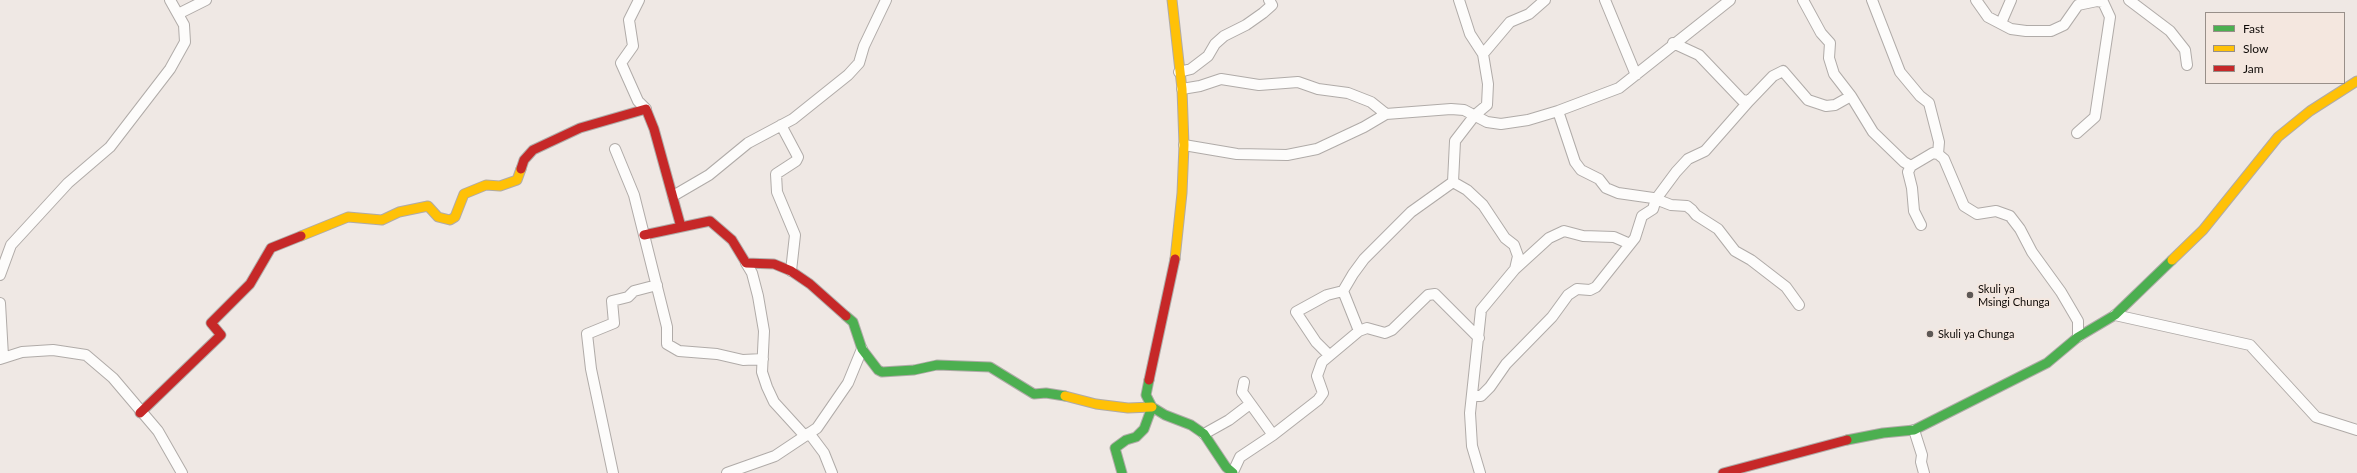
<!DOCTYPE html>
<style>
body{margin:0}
#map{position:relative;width:2357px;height:473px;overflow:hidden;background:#efe8e4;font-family:Lato,sans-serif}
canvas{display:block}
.legend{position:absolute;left:2205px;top:12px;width:140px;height:72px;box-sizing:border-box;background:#f4e7df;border:1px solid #988f89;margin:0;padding:5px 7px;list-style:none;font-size:12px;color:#0f0b08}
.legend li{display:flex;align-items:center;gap:8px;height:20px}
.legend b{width:20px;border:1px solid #988f89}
</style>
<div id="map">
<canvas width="2357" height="473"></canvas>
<ul class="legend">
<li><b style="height:5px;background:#4caf50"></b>Fast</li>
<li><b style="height:5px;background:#ffc107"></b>Slow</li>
<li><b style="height:5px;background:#c62828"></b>Jam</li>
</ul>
</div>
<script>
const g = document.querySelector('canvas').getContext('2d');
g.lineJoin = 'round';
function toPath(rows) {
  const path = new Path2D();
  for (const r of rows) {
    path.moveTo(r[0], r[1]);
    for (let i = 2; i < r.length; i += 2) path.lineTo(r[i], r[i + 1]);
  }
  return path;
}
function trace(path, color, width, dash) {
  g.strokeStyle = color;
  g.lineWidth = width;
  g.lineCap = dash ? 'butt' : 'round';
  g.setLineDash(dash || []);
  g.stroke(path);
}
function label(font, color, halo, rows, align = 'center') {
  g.font = font + ' Lato,sans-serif';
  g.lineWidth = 3.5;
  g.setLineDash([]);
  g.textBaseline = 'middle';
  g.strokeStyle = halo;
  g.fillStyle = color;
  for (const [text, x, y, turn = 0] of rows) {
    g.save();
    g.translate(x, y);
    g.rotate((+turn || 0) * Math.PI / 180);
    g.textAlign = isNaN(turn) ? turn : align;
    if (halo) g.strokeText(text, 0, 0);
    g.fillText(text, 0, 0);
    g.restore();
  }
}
const street = toPath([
 [639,0,629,20,633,46,621,63,638,101,646,109],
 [1459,0,1470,34,1483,54,1488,84,1487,105,1475,115,1455,141,1453,182,1467,190,1483,205,1505,238,1514,245,1518,256,1515,269],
 [1605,0,1636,75],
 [1803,0,1821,33,1830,43,1829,58,1834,74,1851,96],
 [1872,0,1900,72,1920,96,1929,103,1939,142,1938,154],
 [1976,0,1988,17,2011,29,2026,31,2051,31,2064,25,2078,5,2097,1,2103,2,2110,17,2095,117,2077,133],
 [2129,0,2170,31,2185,50,2187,65],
 [178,14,206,0],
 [2001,23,2011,0],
 [1673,43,1699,55,1742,100,1749,101,1773,76,1783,71,1808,100,1826,106,1835,105,1851,96,1873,132,1904,162,1911,166,1933,153,1938,154,1944,159,1964,206,1977,214,1996,211,2010,216,2020,229,2032,252,2061,292,2078,321,2078,337],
 [1483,54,1510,22,1529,14,1545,0],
 [1179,72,1191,69,1208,56,1215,44,1224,36,1246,25,1263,13,1272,5,1269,0],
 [1182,89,1200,86,1221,79,1259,85,1298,82,1318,89,1348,93,1371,102,1386,114,1451,109,1464,110,1487,122,1501,124,1528,120,1558,111,1619,88,1730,0],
 [1558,111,1575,162,1581,170,1599,179,1606,188,1618,193,1653,198,1671,205,1687,206,1692,210,1696,215,1718,229,1735,251,1751,260,1786,287,1799,305],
 [781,125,798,157,796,161,776,174,777,192,795,235,791,271],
 [1184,145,1237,154,1287,155,1317,149,1364,127,1386,114],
 [615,149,634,195,667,327,667,344,679,351,717,354,743,360,763,359],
 [1911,166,1908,172,1912,188,1914,211,1921,225],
 [673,196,709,175,748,143,793,119,848,75,859,63,864,46,886,0],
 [746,263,752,273,758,296,764,331,762,372,767,387,774,402,805,436],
 [0,275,11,245,68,183,110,147,170,69,185,42,184,25,170,0],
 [0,303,3,356],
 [2115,315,2250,345,2316,417,2357,430],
 [1359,331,1367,328,1385,333,1392,330,1428,295,1435,294,1479,338],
 [1329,355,1316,342,1296,312,1327,295,1343,291],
 [0,359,22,352,53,350,86,355,113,378,158,431,182,473],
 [1244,382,1242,392,1273,435],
 [1472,396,1481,396,1490,387,1506,364,1552,317,1568,295,1577,289,1590,290,1596,287,1635,238,1642,216,1653,209,1656,199,1676,172,1688,159,1705,151,1749,101],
 [1914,430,1922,455,1921,462,1924,473],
 [809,433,824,453,832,473],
 [1204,434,1229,420,1250,404],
 [1233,472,1240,457,1273,435,1318,400,1323,393,1317,376,1322,362,1359,331,1343,291,1353,274,1364,259,1411,212,1453,182],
 [613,473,591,369,587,334,614,323,612,301,628,297,634,291,657,285],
 [727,473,775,456,817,428,848,383,862,349],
 [1480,473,1472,446,1470,413,1481,310,1515,269,1549,238,1564,231,1583,236,1614,237,1630,244]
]);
const fast = toPath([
 [846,316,853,322,862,349,878,370,882,372,914,370,937,365,990,367,1034,394,1046,393,1065,396],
 [1149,380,1146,395,1152,407,1165,415,1191,425,1204,434,1226,467,1233,473],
 [1847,440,1883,433,1914,430,2047,363,2078,337,2115,315,2172,260],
 [1122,473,1115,448,1126,440,1136,437,1144,429,1152,407]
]);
const slow = toPath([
 [1172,0,1182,89,1184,145,1182,193,1175,259],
 [301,236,348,217,382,220,399,212,428,206,438,217,450,220,455,217,464,194,486,185,500,186,517,180,521,169],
 [2172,260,2203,230,2278,137,2310,111,2357,81],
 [1065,396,1096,404,1128,408,1152,407]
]);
const jam = toPath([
 [521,169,524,160,533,150,580,128,646,109,654,129,681,227],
 [644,235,710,221,732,240,746,263,774,264,791,271,810,284,846,316],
 [1149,380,1175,259],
 [140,413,221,335,211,323,250,284,271,248,301,236],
 [1723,473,1847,440]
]);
trace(street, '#b0aba8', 12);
trace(fast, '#b0aba8', 11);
trace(slow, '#b0aba8', 11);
trace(jam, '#b0aba8', 11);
trace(street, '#fdfcfb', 10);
trace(fast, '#4caf50', 9);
trace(slow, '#ffc107', 9);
trace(jam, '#c62828', 9);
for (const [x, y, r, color] of [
 [1970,295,4,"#5d5855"],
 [1930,334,4,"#5d5855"]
]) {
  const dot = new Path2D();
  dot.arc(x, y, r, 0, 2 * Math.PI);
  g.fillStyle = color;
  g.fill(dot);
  trace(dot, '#f4e7df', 1.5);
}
label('11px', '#0f0b08', '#f4e7df', [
 ["Skuli ya",1978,289],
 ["Msingi Chunga",1978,302],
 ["Skuli ya Chunga",1938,334]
], 'left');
</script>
